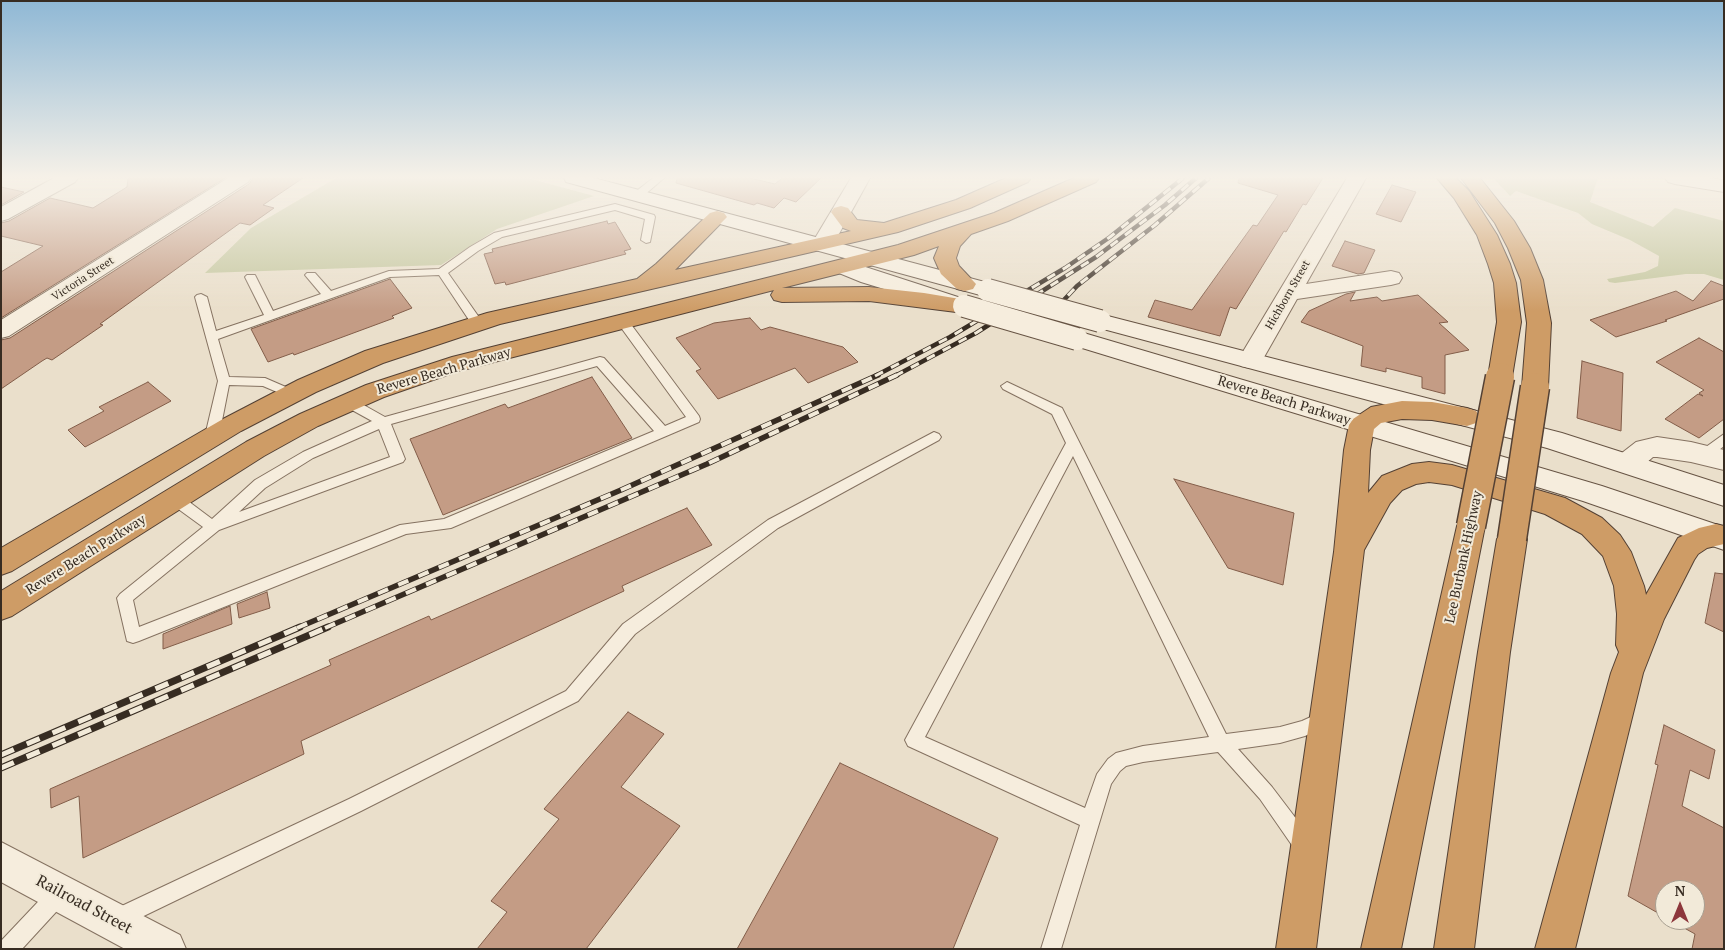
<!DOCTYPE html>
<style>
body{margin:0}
#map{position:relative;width:1725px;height:950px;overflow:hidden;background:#eadfcb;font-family:"PT Serif",serif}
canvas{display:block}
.frame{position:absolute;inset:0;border:2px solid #372c22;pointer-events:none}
.north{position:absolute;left:1655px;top:880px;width:50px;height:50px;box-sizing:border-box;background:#f2ead9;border:1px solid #a79e90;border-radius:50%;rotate:0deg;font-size:14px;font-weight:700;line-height:20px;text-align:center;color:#372c22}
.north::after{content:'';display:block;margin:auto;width:18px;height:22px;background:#8d373c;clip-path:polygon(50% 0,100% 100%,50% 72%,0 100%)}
</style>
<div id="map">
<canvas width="1725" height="950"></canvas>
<div class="frame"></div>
<div class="north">N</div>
</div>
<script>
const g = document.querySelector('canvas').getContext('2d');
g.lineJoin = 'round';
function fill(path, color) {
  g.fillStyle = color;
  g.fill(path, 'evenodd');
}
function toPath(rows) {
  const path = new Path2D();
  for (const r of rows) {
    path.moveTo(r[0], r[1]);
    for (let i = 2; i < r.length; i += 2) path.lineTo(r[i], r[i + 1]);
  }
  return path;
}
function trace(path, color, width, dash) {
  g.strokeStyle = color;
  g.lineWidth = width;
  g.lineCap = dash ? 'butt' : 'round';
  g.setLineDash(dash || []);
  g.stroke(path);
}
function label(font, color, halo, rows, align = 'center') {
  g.font = font + ' "PT Serif",serif';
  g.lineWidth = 4;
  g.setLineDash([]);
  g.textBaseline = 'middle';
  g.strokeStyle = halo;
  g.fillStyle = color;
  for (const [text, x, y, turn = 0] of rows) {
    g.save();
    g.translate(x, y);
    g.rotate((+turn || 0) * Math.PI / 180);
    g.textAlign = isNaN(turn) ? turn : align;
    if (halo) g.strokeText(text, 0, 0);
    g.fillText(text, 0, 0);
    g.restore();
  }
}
fill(toPath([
 [336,178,528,178,594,196,497,229,441,265,205,273,251,228],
 [1493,178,1598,178,1590,202,1653,227,1675,208,1724,221,1724,280,1704,274,1686,274,1615,283,1609,282,1607,279,1645,272,1658,266,1659,256,1630,240,1592,224,1578,213,1516,191,1510,196]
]), '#c5c79f');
const building = toPath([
 [128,178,225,178,1,318,1,272,43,246,1,236,1,223,9,221,50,198,93,208,127,187,128,178],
 [253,178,303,178,263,205,274,208,250,225,240,223,100,324,103,325,52,360,47,358,42,361,1,389,1,340,10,338,249,184,253,178],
 [677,178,750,178,775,184,782,178,821,178,796,202,784,198,774,208,757,203,754,205,676,183,677,178],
 [1239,178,1323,178,1306,205,1303,204,1286,232,1284,231,1236,309,1230,307,1220,336,1148,317,1155,300,1192,310,1253,225,1257,226,1278,195,1238,183,1239,178],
 [1392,185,1416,192,1401,222,1376,214,1392,185],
 [1,187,24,192,1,205,1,187],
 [607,221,608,224,615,222,631,249,624,251,626,254,506,285,505,282,495,284,484,254,493,252,492,249,607,221],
 [1345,241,1375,250,1364,273,1358,274,1332,266,1345,241],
 [390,279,412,308,392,316,394,318,294,355,293,353,268,362,251,329,390,279],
 [1711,281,1724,286,1724,299,1665,320,1667,321,1616,337,1590,320,1676,291,1693,301,1711,281],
 [1355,292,1350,301,1377,297,1382,301,1418,295,1448,322,1439,323,1469,350,1445,355,1445,394,1422,388,1422,377,1386,368,1386,372,1361,366,1363,346,1301,322,1309,311,1346,294,1355,292],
 [750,318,761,330,770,327,843,347,858,362,808,383,795,368,718,399,696,371,701,369,676,338,714,323,750,318],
 [1699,338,1724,352,1724,419,1699,438,1665,419,1698,394,1703,396,1699,393,1704,390,1656,362,1699,338],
 [1582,361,1623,373,1621,431,1577,418,1582,361],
 [592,377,632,438,443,515,410,439,505,404,508,408,592,377],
 [148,382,171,401,85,447,68,430,104,411,99,407,148,382],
 [1174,479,1294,513,1283,585,1228,568,1174,479],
 [687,508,712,545,622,586,624,591,301,741,304,754,83,858,79,796,51,808,50,789,331,665,329,660,429,616,431,620,687,508],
 [1715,573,1724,574,1724,632,1705,623,1715,573],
 [267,592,270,608,239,618,237,604,267,592],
 [230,606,232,624,163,649,163,634,230,606],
 [628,712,664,734,621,787,680,826,586,949,477,949,507,912,491,901,559,819,544,809,628,712],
 [1664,725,1715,750,1709,779,1690,770,1682,806,1724,828,1724,949,1692,949,1695,934,1670,920,1695,920,1695,890,1665,890,1665,917,1628,896,1658,765,1655,764,1664,725],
 [840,763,998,838,953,949,737,949,840,763]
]);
fill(building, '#c49c85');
trace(building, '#825d49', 1);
const lane = toPath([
 [653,178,664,178,642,197,634,197,634,193,653,178],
 [615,204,654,215,655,217,650,242,646,243,641,240,645,219,615,210,502,237,478,251,448,273,483,323,481,326,473,326,439,275,390,277,218,339,229,377,265,378,295,391,297,394,291,398,263,386,229,385,219,436,217,439,212,441,207,439,205,436,218,381,195,297,197,295,201,294,207,297,216,331,264,315,245,277,247,275,255,275,273,311,321,294,305,275,307,273,315,273,331,291,389,271,439,269,470,247,494,233,615,204],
 [623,318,627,319,699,416,700,419,699,422,451,528,406,534,139,641,133,643,127,641,117,598,120,594,203,527,170,503,168,499,170,495,175,494,180,495,212,519,255,480,303,452,372,421,343,405,342,402,343,399,353,399,385,417,600,357,604,358,665,426,686,417,617,322,623,318],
 [597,366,654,431,444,519,400,525,139,627,133,600,219,530,403,462,405,459,391,424,597,366],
 [379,429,390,457,239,512,265,488,313,458,379,429],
 [1007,382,1062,408,1226,734,1280,727,1302,721,1324,711,1330,714,1333,719,1330,724,1305,736,1280,743,1238,749,1272,787,1310,837,1312,844,1310,851,1303,853,1296,851,1260,799,1218,752,1143,762,1126,766,1120,771,1111,784,1061,949,1041,949,1080,825,908,746,905,740,1066,443,1052,414,1003,389,1001,386,1007,382],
 [1073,456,1209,737,1143,746,1116,753,1108,759,1097,774,1085,808,925,737,1073,456],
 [934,432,939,434,941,437,939,440,778,528,635,634,578,701,361,811,123,926,116,929,109,926,106,919,109,912,349,799,566,691,623,624,768,520,934,432],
 [1724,434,1724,446,1709,458,1699,458,1697,455,1699,452,1724,434],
 [60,883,67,886,70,893,67,900,22,949,1,949,1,941,53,886,60,883]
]);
const street = toPath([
 [54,178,78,178,75,182,8,219,1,221,1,207,54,178],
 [228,178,251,178,248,182,9,336,1,338,1,320,228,178],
 [851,178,870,178,830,250,822,251,814,250,811,245,851,178],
 [1347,178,1366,178,1306,284,1391,271,1399,273,1402,278,1399,283,1391,285,1297,299,1259,366,1250,368,1241,366,1238,360,1347,178],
 [1665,178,1709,178,1724,180,1724,192,1675,184,1668,182,1665,178],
 [1657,437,1691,442,1724,450,1724,470,1691,462,1657,457,1653,457,1638,470,1628,473,1618,470,1614,463,1618,456,1636,442,1657,437],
 [1,842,180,935,186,949,125,949,1,882,1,842]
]);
const secondary = toPath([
 [564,178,594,178,996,285,999,290,996,295,988,297,980,295,566,182,564,178],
 [847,261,961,298,964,303,961,308,953,310,861,282,839,273,836,268,839,263,847,261],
 [1100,314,1562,433,1724,485,1724,506,1547,448,1092,326,1088,321,1092,316,1100,314],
 [1077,331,1602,486,1724,527,1724,550,1583,501,1069,344,1065,339,1069,334,1077,331]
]);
const highway = toPath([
 [1006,178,1031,178,1028,182,970,208,898,232,500,324,383,363,316,392,241,431,12,571,1,575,1,548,223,419,298,380,365,351,487,313,637,279,656,264,710,213,717,211,724,213,727,217,675,270,851,231,843,228,831,212,834,208,841,206,848,208,857,220,884,223,956,200,1006,178],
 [1074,178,1099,178,1096,182,1008,221,971,234,960,246,956,258,959,266,976,284,973,289,965,291,957,289,941,274,934,258,939,246,914,255,782,288,869,287,924,293,972,301,975,306,972,311,964,313,869,301,782,302,774,300,771,295,774,290,459,371,384,397,318,426,264,456,12,616,1,620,1,591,246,442,300,414,366,385,452,357,898,245,994,213,1074,178],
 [1437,178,1456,178,1469,191,1497,235,1510,264,1516,283,1521,322,1512,377,1509,383,1500,385,1491,383,1488,377,1497,322,1494,283,1488,264,1477,235,1454,198,1437,178],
 [1461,178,1480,178,1514,221,1530,248,1543,280,1551,323,1548,387,1544,393,1535,395,1526,393,1522,387,1527,323,1521,280,1508,248,1495,223,1461,178],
 [1402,401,1432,402,1467,408,1476,411,1480,417,1476,423,1467,426,1432,420,1402,419,1381,423,1374,429,1370,450,1368,493,1382,476,1412,464,1429,462,1452,465,1565,498,1602,518,1620,535,1631,552,1644,586,1646,595,1678,538,1699,528,1716,524,1724,526,1724,544,1707,548,1698,554,1694,560,1664,619,1643,673,1575,949,1535,949,1611,673,1619,652,1616,645,1617,614,1614,586,1603,556,1582,534,1545,514,1452,485,1429,482,1416,484,1402,490,1390,503,1364,550,1316,949,1276,949,1334,552,1344,450,1349,425,1353,419,1371,407,1402,401],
 [1471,515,1481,518,1485,526,1401,949,1361,949,1457,526,1461,518,1471,515],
 [1512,528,1522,531,1527,539,1510,652,1474,949,1434,949,1478,652,1497,539,1502,531,1512,528]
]);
trace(lane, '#857261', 2);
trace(street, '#857261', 2);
trace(secondary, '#675444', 2);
trace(highway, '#544134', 2);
fill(lane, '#f6eddd');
fill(street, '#f6eddd');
fill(secondary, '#f6eddd');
fill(highway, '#ce9c66');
const railFar2 = toPath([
 [1031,335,1077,286,1155,225,1209,178],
 [875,376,950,337,1065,268,1110,237,1183,178],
 [895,376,976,333,1096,257,1165,205,1196,178]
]);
const railFar1 = toPath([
 [297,628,621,490,878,375],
 [325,628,707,464,897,375]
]);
const rail = toPath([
 [1,755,300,627],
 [1,768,328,627]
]);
trace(railFar2, '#372c22', 4.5);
trace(railFar1, '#372c22', 5.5);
trace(rail, '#372c22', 7);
trace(railFar2, '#f2ead9', 3, [9]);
trace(railFar1, '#f2ead9', 4, [11]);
trace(rail, '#f2ead9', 5, [14]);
const secondaryBridge = toPath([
 [988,290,1100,321],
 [964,306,1077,339]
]);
const highwayBridge = toPath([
 [1471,526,1500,377],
 [1512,539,1535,387]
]);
trace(secondaryBridge, '#675444', 24, []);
trace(highwayBridge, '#544134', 31, []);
trace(secondaryBridge, '#f6eddd', 22);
trace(highwayBridge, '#ce9c66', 28);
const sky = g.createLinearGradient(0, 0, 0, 311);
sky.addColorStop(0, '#8fb8d5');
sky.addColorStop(0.57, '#f6f1e8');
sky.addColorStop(1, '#f6f1e800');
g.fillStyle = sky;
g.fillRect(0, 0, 1725, 311);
label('11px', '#372c22', '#f2ead9', [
 ["Victoria Street",83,279,-33],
 ["Hichborn Street",1288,295,-60]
]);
label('14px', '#372c22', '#f2ead9', [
 ["Revere Beach Parkway",444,371,-16],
 ["Revere Beach Parkway",1284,401,17],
 ["Revere Beach Parkway",86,555,-32],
 ["Lee Burbank Highway",1464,557,-78]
]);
label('16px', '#372c22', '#f2ead9', [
 ["Railroad Street",84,905,28]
]);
</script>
